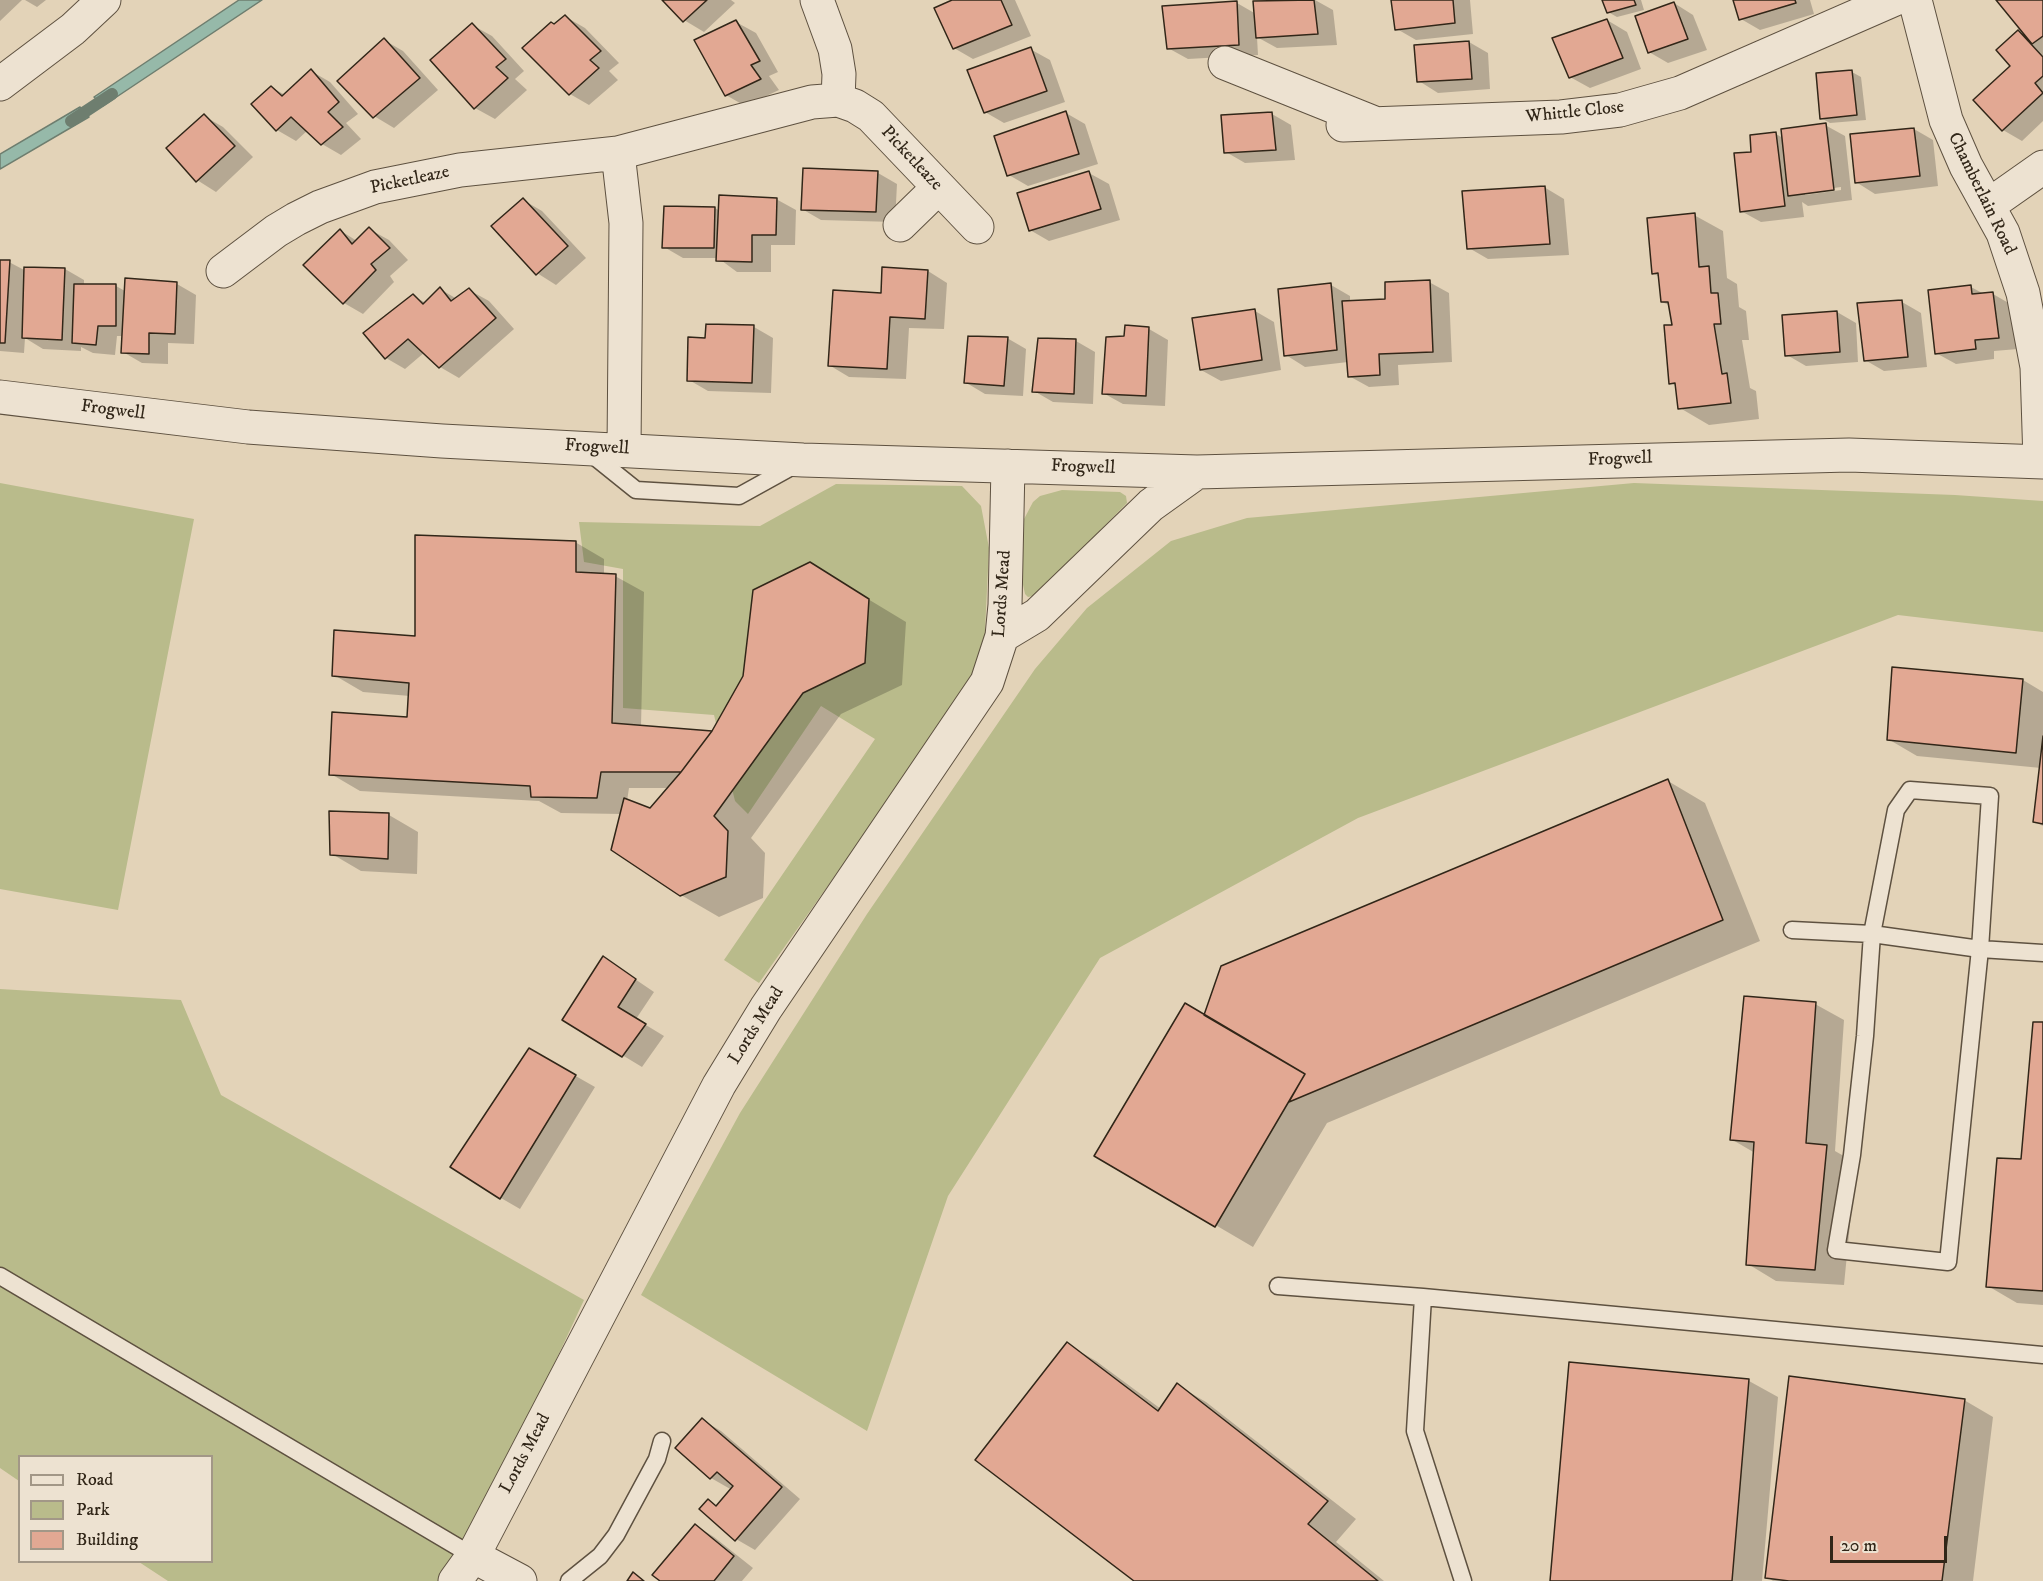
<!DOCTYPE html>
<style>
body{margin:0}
#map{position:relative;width:2043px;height:1581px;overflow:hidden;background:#e3d3b8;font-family:"IM FELL DW Pica",serif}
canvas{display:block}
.legend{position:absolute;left:18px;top:1455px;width:195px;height:108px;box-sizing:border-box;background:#ede2d1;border:2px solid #a29787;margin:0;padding:8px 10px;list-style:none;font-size:18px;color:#312618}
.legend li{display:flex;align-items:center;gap:12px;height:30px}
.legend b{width:30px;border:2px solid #a29787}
.scale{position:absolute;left:1830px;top:1536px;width:117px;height:27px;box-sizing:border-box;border:3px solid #312618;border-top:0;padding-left:8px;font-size:18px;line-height:21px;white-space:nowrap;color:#312618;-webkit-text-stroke:4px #ede2d1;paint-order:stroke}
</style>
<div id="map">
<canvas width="2043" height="1581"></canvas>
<ul class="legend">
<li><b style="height:8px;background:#ede2d1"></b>Road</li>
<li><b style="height:16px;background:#b9bb8b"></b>Park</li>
<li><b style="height:16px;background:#e2a893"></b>Building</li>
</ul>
<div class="scale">20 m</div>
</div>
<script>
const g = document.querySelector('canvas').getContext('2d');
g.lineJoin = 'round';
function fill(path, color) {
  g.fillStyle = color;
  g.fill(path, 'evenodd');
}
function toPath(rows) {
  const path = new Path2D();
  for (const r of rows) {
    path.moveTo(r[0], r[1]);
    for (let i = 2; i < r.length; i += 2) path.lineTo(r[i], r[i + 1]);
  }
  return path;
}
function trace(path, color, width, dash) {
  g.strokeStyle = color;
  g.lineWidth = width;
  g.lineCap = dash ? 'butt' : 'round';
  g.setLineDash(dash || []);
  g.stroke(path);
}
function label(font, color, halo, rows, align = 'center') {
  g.font = font + ' "IM FELL DW Pica",serif';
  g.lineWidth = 4.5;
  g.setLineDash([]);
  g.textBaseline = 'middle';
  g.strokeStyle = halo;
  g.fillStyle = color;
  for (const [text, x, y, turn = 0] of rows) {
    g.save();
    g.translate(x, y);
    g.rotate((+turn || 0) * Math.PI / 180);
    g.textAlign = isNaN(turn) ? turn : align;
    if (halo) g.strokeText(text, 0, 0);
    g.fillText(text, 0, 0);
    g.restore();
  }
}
fill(toPath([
 [0,483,194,519,118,910,0,889],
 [1634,483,1955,495,2043,501,2043,632,1898,615,1358,818,1100,958,948,1196,867,1431,641,1295,740,1113,867,914,1035,669,1087,608,1171,541,1247,518],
 [836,484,962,486,981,506,989,548,984,651,968,688,759,983,724,960,875,739,821,706,748,814,735,801,714,715,623,708,623,569,584,562,579,522,760,526],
 [1062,490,1120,492,1126,496,1127,503,1037,595,1028,597,1025,594,1022,580,1023,521,1033,502,1040,496],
 [0,989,181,1000,221,1095,584,1300,464,1557,440,1581,168,1581,139,1562,212,1562,212,1456,20,1456,19,1481,0,1468]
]), '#b9bb8b');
const water = toPath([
 [239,0,262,0,103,106,94,97,239,0],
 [80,107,89,117,0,169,0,154,80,107]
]);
fill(water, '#96b9a9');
trace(water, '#6e7e6f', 1.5);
fill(toPath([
 [0,0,22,0,0,21],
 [25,0,46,0,37,7],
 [664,0,731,0,735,3,704,32,684,20],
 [956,0,1015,0,1031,36,973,59,954,48],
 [1294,0,1315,0,1333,10,1337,45,1277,48,1257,37,1258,55,1188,59,1168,48,1237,3,1256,14,1255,2],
 [1393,0,1470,0,1473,34,1416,40,1397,29],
 [1604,0,1641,0,1644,10,1617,17,1608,12],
 [1735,0,1810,0,1814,14,1760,30,1741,19],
 [1998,0,2043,0,2043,121,2022,141,2003,130,2018,31,2028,37],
 [1674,3,1693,15,1707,50,1668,63,1649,52],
 [566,17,585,28,619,63,609,71,618,80,589,105,570,94,555,26],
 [1607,20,1627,32,1641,69,1590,88,1570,77],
 [736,22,756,33,778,72,769,76,779,90,745,106,726,95],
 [472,25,492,36,524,71,515,79,527,90,495,119,475,108,432,60],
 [384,40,403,51,438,90,394,128,374,116],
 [1469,42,1488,53,1490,89,1438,93,1419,81],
 [1030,49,1050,60,1065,102,1004,123,985,112],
 [311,71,330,82,358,114,346,123,361,139,341,155,322,144,308,130,296,141,277,130,271,87,285,95],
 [1852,72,1861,77,1866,120,1830,123,1821,118],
 [1066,113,1085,124,1098,164,1028,186,1009,175],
 [1272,114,1291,125,1295,160,1245,163,1226,152],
 [204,116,223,127,253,157,216,192,197,180],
 [1825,125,1845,136,1852,200,1808,206,1802,202,1804,217,1761,222,1741,211,1753,153,1776,134,1783,138],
 [1841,187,1841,190,1805,195,1805,192],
 [1914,129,1933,140,1938,186,1875,194,1856,182],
 [878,173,897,184,895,222,821,220,802,209],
 [1089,173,1109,184,1120,220,1049,241,1030,230],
 [1544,187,1564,199,1569,255,1488,259,1469,248],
 [776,199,796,210,795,245,771,245,771,272,737,272,718,258,683,258,664,247,715,208,720,211],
 [523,200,542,211,586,258,556,285,537,273],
 [1694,215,1723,231,1727,278,1737,284,1739,307,1746,311,1749,340,1742,340,1750,388,1756,391,1759,419,1709,425,1680,408,1677,387,1671,383,1673,326,1671,306,1662,302,1660,277,1654,274],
 [369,229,389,240,408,260,390,276,394,282,363,314,344,303,341,231,357,241],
 [0,262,9,262,26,271,65,269,84,280,84,285,116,286,125,291,177,284,196,295,194,344,168,343,168,364,142,363,123,352,123,336,117,336,115,355,93,353,81,347,81,351,43,349,25,338,24,353,0,351],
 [883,269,928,271,947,283,944,329,909,328,906,379,849,377,829,365,882,294],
 [1429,282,1449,293,1452,362,1398,365,1399,385,1369,387,1349,376,1348,362,1305,367,1286,355,1331,285,1350,296,1350,302,1387,301],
 [1971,287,1984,294,1993,294,2012,305,2018,349,1994,351,1994,359,1956,364,1936,353],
 [440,289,457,299,469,290,489,301,514,329,459,378,440,367,425,352,405,369,386,358,413,296,426,303],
 [1902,302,1921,313,1927,367,1884,371,1865,360],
 [1255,311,1274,322,1281,370,1221,381,1201,370],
 [1837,312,1856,323,1858,362,1806,366,1787,355],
 [707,325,754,327,773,338,771,393,708,391,689,380,707,339],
 [1149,329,1168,340,1165,406,1123,404,1103,393,1125,338],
 [1007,338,1026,349,1023,396,985,394,965,382],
 [1076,341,1095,352,1093,404,1053,402,1034,391],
 [575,542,604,559,604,575,615,576,644,592,641,727,712,733,810,564,906,622,902,685,841,714,751,838,765,853,763,898,719,917,681,895,621,814,561,813,539,801,360,791,331,774,408,719,410,696,363,692,334,675,416,637],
 [629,788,668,788,650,810,627,801],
 [2023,680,2043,692,2043,826,2035,822,2041,768,1917,756,1888,739],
 [1668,781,1705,803,1760,941,1327,1123,1253,1247,1096,1155,1205,1016],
 [389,815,418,832,417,874,361,871,332,854],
 [604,958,654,992,636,1019,664,1036,642,1067,564,1020],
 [1815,1004,1844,1020,1835,1151,1856,1163,1844,1285,1776,1281,1748,1264,1755,1153,1731,1139],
 [2043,1024,2043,1305,2017,1303,1988,1286,2023,1160],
 [530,1050,595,1087,520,1209,501,1198],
 [1067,1344,1096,1361,1161,1409,1177,1385,1206,1402,1356,1519,1336,1542,1384,1581,1136,1581],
 [1570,1364,1749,1381,1778,1397,1762,1581,1552,1581],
 [1964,1400,1993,1417,1973,1581,1773,1581,1767,1577],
 [702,1420,721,1431,800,1499,755,1550,736,1539,708,1501,717,1507,732,1490,711,1478,677,1448],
 [695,1525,714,1537,753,1568,742,1581,662,1581]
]), '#0003');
trace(toPath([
 [71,121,112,94]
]), '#6e7e6f', 12);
const building = toPath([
 [662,0,707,0,683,22,662,0],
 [952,0,1001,0,1012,25,953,49,934,8,952,0],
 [1314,0,1318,34,1256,38,1253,1,1314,0],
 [1391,0,1453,0,1455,23,1395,30,1391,0],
 [1602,0,1634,0,1636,5,1607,13,1602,0],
 [1733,0,1795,0,1796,3,1739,20,1733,0],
 [1996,0,2043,0,2043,36,2032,44,1996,0],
 [1237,1,1239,45,1167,49,1162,6,1237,1],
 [1674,2,1688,39,1648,53,1635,16,1674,2],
 [565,15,601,51,590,60,599,68,569,95,522,48,551,22,554,24,565,15],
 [1607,19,1623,58,1569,78,1552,38,1607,19],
 [736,20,760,61,751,65,761,79,725,96,694,40,736,20],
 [472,23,506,59,496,67,508,78,474,109,430,60,472,23],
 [2018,30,2043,57,2043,76,2035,83,2043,93,2002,131,1973,100,2010,66,1996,50,2018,30],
 [384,38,420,78,373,118,337,81,384,38],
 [1469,41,1472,79,1417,82,1414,45,1469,41],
 [1031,47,1047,91,984,113,967,70,1031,47],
 [311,69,339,102,328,112,343,127,321,145,291,117,276,131,251,104,271,86,282,96,311,69],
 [1852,70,1857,115,1820,119,1816,73,1852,70],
 [1066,111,1079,154,1007,176,994,136,1066,111],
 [1272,112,1276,150,1224,153,1221,115,1272,112],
 [204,114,235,146,196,182,166,148,204,114],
 [1826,123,1834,190,1788,196,1781,129,1826,123],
 [1914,128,1920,176,1855,183,1850,134,1914,128],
 [1776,132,1785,206,1740,212,1734,153,1751,152,1750,135,1776,132],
 [803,168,878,171,876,212,801,210,803,168],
 [1089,171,1101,209,1029,231,1017,193,1089,171],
 [1545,186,1550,244,1467,249,1462,191,1545,186],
 [719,195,777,198,776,235,752,235,752,262,716,261,719,195],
 [523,198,568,246,536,275,491,226,523,198],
 [664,206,715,207,714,248,662,248,664,206],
 [1695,213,1699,267,1709,266,1711,293,1718,293,1721,324,1714,324,1722,374,1727,373,1731,403,1678,409,1675,383,1669,384,1664,325,1672,325,1668,302,1661,302,1658,273,1652,274,1647,218,1695,213],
 [369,227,390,248,371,264,376,270,343,304,303,265,340,229,352,244,369,227],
 [0,260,10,260,5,343,0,343,0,260],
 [24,267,65,268,62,340,22,338,24,267],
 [882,267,928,270,925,319,890,317,887,369,828,366,833,290,881,293,882,267],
 [125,278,177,282,175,334,149,333,149,354,121,353,125,278],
 [1430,280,1433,352,1379,354,1380,375,1348,377,1342,301,1385,299,1385,282,1430,280],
 [1331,283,1337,350,1284,356,1278,289,1331,283],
 [74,284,116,284,116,326,98,326,96,345,72,343,74,284],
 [1971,285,1972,294,1993,292,1999,338,1975,340,1976,349,1935,354,1928,290,1971,285],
 [440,287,451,301,469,288,496,318,439,368,408,339,385,359,363,333,413,294,423,304,440,287],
 [1902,300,1908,357,1864,361,1857,303,1902,300],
 [1255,309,1262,360,1200,370,1192,318,1255,309],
 [1837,311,1840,352,1785,356,1782,315,1837,311],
 [706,324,754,325,752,383,687,381,688,337,705,338,706,324],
 [1125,325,1149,327,1146,396,1102,394,1106,337,1124,336,1125,325],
 [968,336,1008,337,1004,386,964,383,968,336],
 [1038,338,1076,339,1074,394,1032,392,1038,338],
 [415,535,576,541,576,572,616,574,612,723,712,731,681,772,601,772,597,798,531,797,530,786,329,775,332,712,407,717,409,683,332,676,334,630,415,636,415,535],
 [810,562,869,599,865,663,803,693,714,816,728,831,726,877,680,896,611,850,624,798,650,808,681,772,712,731,743,676,753,590,810,562],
 [1892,667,2023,679,2016,753,1887,740,1892,667],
 [2043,736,2043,824,2033,822,2043,736],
 [1668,779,1723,920,1289,1102,1305,1074,1204,1015,1221,966,1668,779],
 [329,811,389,813,388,859,330,855,329,811],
 [603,956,636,979,618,1007,646,1024,622,1057,562,1020,603,956],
 [1744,996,1816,1002,1806,1143,1827,1145,1815,1270,1746,1265,1754,1142,1730,1140,1744,996],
 [1185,1003,1305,1074,1215,1227,1094,1156,1185,1003],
 [2033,1022,2043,1022,2043,1291,1986,1287,1997,1158,2021,1159,2033,1022],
 [529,1048,576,1075,500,1199,450,1167,529,1048],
 [1067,1342,1158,1411,1177,1383,1328,1501,1308,1524,1378,1581,1134,1581,975,1460,1067,1342],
 [1569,1362,1749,1379,1732,1581,1550,1581,1569,1362],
 [1789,1376,1965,1399,1942,1581,1789,1581,1765,1578,1789,1376],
 [702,1418,782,1487,735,1541,699,1509,708,1499,716,1506,733,1486,717,1472,710,1479,675,1448,702,1418],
 [695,1524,734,1556,714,1581,660,1581,652,1575,695,1524],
 [633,1572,644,1581,627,1581,633,1572]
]);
fill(building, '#e2a893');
trace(building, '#312618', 1.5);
const service = toPath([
 [590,453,636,490,739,496,795,465],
 [1792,930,1872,934,1980,949,1990,796,1910,790,1896,810,1872,934,1865,1036,1852,1155,1836,1250,1948,1262,1980,949,2043,953],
 [0,1276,473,1556],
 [1278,1286,1423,1297,2043,1355],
 [1423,1297,1415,1431,1463,1581],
 [569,1581,600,1556,616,1535,657,1459,662,1441]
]);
const minor = toPath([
 [817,0,835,49,839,74,838,100],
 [1915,0,1946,120,1966,166,2003,233,2023,293,2037,367,2040,461],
 [1225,63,1372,122],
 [0,84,73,29,104,0],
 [1343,125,1561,117,1620,110,1680,93,1893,0],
 [618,153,812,102,838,100,855,106,871,116,977,227],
 [1989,205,2043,167],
 [900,225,938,188],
 [223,271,276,231,296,219,320,207,375,187,460,170,618,153,626,223,624,449],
 [0,397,248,427,442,441,803,460,1197,472,1849,455,2043,462],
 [1002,636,1037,615,1151,505,1197,472],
 [473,1556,520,1581],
 [455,1581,473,1556,719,1085,766,1008,987,682,1002,636,1005,605,1008,466]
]);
trace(service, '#5e5140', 19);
trace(minor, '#5e5140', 35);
trace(service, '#ede2d1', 16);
trace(minor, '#ede2d1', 33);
label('18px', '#312618', '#ede2d1', [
 ["Whittle Close",1575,113,-6],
 ["Picketleaze",911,159,47],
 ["Picketleaze",410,181,-12],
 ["Chamberlain Road",1981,194,64],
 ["Frogwell",113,411,7],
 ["Frogwell",597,448,3],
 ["Frogwell",1620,460,-2],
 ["Frogwell",1083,468,2],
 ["Lords Mead",1003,594,-86],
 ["Lords Mead",757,1026,-58],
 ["Lords Mead",526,1454,-62]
]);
</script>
